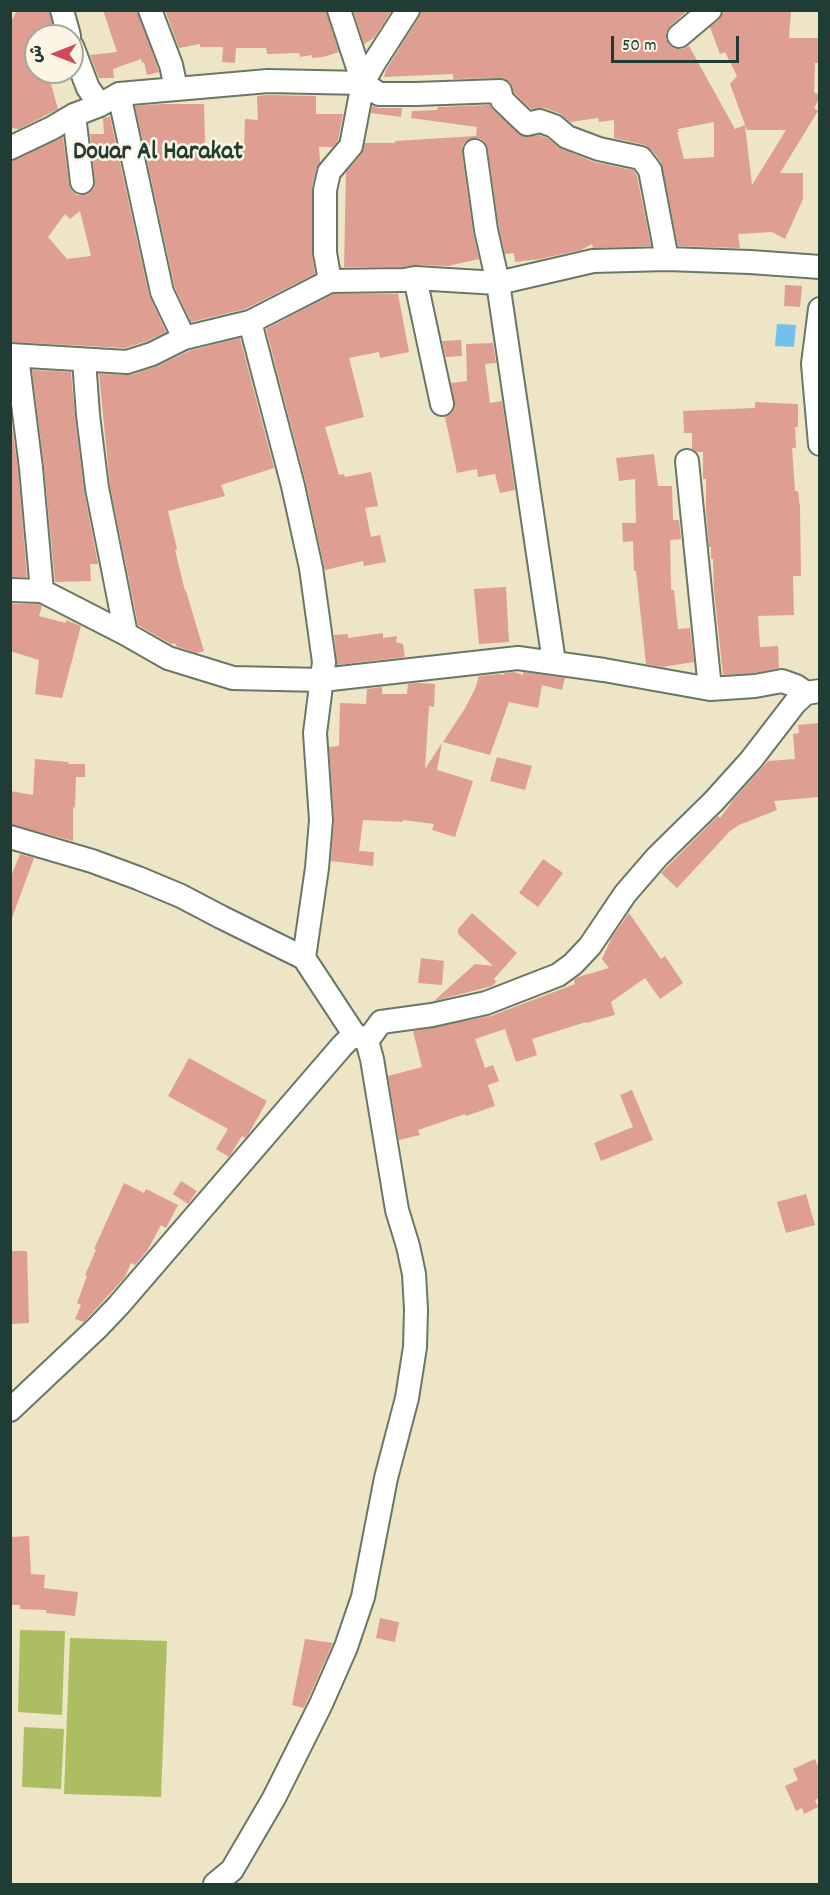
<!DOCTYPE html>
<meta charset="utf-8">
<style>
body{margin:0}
#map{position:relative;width:830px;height:1895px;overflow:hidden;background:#ede5c5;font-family:Dekko,"Playpen Sans Arabic",sans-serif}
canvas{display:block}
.frame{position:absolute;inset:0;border:12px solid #1f3d34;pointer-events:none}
.north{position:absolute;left:24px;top:24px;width:60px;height:60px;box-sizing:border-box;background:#fcf5e5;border:2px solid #a4ab9e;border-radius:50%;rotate:270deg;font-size:16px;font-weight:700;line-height:24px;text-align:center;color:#1f3d34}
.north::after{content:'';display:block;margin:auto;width:21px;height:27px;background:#d1495b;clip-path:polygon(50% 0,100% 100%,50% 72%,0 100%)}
.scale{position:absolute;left:611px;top:36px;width:128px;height:27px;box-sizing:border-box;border:3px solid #1f3d34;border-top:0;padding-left:8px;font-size:18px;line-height:21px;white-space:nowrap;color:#1f3d34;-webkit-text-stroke:4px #fcf5e5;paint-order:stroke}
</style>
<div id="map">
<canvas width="830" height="1895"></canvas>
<div class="frame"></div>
<div class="north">ش</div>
<div class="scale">50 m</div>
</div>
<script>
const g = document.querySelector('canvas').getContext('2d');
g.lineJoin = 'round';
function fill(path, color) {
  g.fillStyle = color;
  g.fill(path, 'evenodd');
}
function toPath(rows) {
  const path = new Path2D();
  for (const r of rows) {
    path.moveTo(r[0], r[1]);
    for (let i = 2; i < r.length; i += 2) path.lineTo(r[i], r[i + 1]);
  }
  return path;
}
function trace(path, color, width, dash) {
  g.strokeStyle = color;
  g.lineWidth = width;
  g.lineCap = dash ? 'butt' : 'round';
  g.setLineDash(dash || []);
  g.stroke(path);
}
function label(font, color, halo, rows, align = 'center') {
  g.font = font + ' Dekko,sans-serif';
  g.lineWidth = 5;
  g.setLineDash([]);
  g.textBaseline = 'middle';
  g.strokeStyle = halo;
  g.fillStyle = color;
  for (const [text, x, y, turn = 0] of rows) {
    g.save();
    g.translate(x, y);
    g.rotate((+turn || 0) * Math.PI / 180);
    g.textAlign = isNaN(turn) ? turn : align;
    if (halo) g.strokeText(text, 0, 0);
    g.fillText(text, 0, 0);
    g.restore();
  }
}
fill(toPath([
 [20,1630,65,1631,62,1715,18,1712],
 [70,1638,167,1641,161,1797,64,1794],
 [24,1727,64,1729,61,1789,22,1787]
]), '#adbe62');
fill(toPath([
 [777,324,796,325,794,347,775,346]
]), '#72c0ec');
fill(toPath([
 [17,10,49,10,54,30,41,36,36,36,36,72,67,72,70,78,51,84,58,109,19,129,10,128,10,24],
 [103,10,137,10,159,72,147,75,144,62,142,63,141,59,113,69,114,78,99,78,90,55,117,52],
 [165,10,326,10,339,52,323,57,312,58,312,55,300,57,299,53,267,54,266,48,236,48,235,63,222,62,223,47,200,47,200,44,179,48],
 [353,10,392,10,374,38,364,44],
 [421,10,688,10,670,26,666,32,666,39,669,45,675,49,682,49,689,46,735,129,745,125,752,185,786,130,747,130,730,84,737,76,725,52,720,54,710,27,719,20,723,10,791,10,789,38,819,38,819,63,815,63,814,92,819,95,819,99,814,108,818,111,780,173,803,173,803,199,785,239,772,232,738,234,740,248,678,246,661,162,652,150,645,145,614,138,614,120,599,122,598,118,570,122,559,113,545,108,531,109,514,93,510,82,500,78,453,79,453,74,384,77,386,70,419,17],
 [714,122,714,157,684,159,677,132,679,132,678,129],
 [268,95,316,96,316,114,343,114,338,140,333,147,319,147,320,162,316,169,312,187,312,253,315,274,245,309,191,322,175,288,135,106,161,104,204,104,205,146,244,146,245,119,258,120,257,96],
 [490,105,493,110,523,137,539,135,547,138,562,149,594,162,633,170,637,176,651,246,593,248,592,244,581,250,540,259,515,262,514,253,505,254,499,228,488,149,485,142,481,139,474,138,466,141,462,146,462,153,473,232,479,259,448,266,416,265,403,267,344,267,346,172,361,155,365,143,395,143,395,141,476,136,477,127,411,118,412,111,437,110,438,107],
 [372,106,379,108,402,108,401,117,371,113],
 [110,117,149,295,166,332,147,341,125,348,10,342,10,161,63,137,69,184,71,190,77,195,83,195,90,193,94,188,95,181,90,134,104,134,103,118],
 [80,211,91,256,67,259,48,237,65,214,70,219],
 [785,285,802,286,800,307,784,306],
 [333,294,398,294,409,352,380,358,379,352,349,358,364,417,325,427,339,475,344,474,345,477,371,472,378,506,365,508,371,537,380,535,386,562,364,566,363,561,325,570,306,483,266,329],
 [240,338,274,468,221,485,225,496,168,511,177,549,175,550,185,591,186,591,204,651,197,653,176,646,175,643,171,644,138,625,110,486,99,374,131,375,158,366,189,351],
 [461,340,462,356,446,357,442,341],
 [493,343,496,363,485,364,490,403,502,401,515,490,500,493,495,474,478,477,477,469,457,473,445,417,451,414,455,408,451,383,467,381,466,344],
 [32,370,71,372,75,417,84,490,98,564,90,564,91,581,55,582,44,466],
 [755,402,798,404,798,427,795,427,796,448,792,448,795,491,798,491,800,507,801,576,793,576,794,615,758,616,760,647,778,646,779,668,753,673,723,675,714,590,713,559,711,559,711,547,709,547,706,510,706,479,703,479,703,452,696,452,692,449,692,433,684,433,683,411,755,408],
 [10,413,18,469,27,577,10,577],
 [654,454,658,486,672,486,673,520,679,520,681,539,670,540,671,590,674,590,678,629,690,628,694,662,662,667,646,664,636,571,634,571,633,541,623,542,622,523,636,523,635,479,619,481,616,458],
 [506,587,509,642,479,644,474,589],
 [10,604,39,604,42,606,39,616,66,623,66,620,81,626,62,698,35,694,39,660,10,651],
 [383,633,383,638,397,636,396,642,403,644,405,657,337,665,334,635,348,634,348,638],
 [514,672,523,675,523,672,565,678,562,690,542,685,538,708,509,702,490,755,443,742,464,710,475,689,479,676,499,674,503,675,504,673],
 [416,683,435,684,434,707,429,706,425,769,442,743,437,770,473,781,455,837,432,830,434,824,403,820,403,822,363,820,359,851,374,852,373,866,331,861,334,819,329,747,339,746,340,703,366,704,367,689,382,687,382,694,407,694,408,684],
 [819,723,819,797,774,801,777,810,739,825,730,831,677,888,661,873,718,816,720,818,734,799,768,761,795,759,793,734,799,733,798,725],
 [497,757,532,766,525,790,490,781],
 [35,759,69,762,68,764,85,764,85,777,76,777,75,808,73,807,73,841,10,824,10,791,33,795],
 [20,854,34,858,12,918,10,918,10,879],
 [543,859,563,873,538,907,519,893],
 [472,913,517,953,494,979,496,982,492,986,434,1001,475,964,493,966,458,934,458,929],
 [629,913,661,959,665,956,683,983,660,999,645,978,611,1002,615,1015,586,1023,586,1022,532,1039,537,1055,516,1062,505,1029,475,1039,485,1068,493,1065,499,1081,488,1085,495,1106,466,1116,465,1114,418,1130,420,1135,399,1140,388,1076,422,1067,413,1031,491,1016,575,984,574,980,578,977,609,968,602,959,612,937],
 [421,958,444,961,442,985,418,983],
 [189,1058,267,1101,249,1133,245,1138,242,1136,229,1157,216,1149,228,1129,168,1096],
 [632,1090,653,1140,601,1161,594,1143,633,1127,620,1095],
 [181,1181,197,1191,188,1204,173,1194],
 [124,1183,144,1193,146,1189,178,1205,166,1228,161,1225,147,1251,135,1265,131,1263,125,1277,84,1322,75,1319,81,1305,77,1303,87,1276,85,1275,96,1250,94,1249],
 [806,1194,815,1225,786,1233,777,1202],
 [10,1251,27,1251,29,1323,10,1324],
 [29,1536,31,1574,45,1575,44,1588,78,1592,75,1616,46,1613,46,1610,20,1609,20,1605,10,1605,10,1537],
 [380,1618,399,1622,395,1642,376,1638],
 [305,1639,333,1643,304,1708,292,1705],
 [815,1759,819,1769,819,1798,815,1800,818,1807,804,1814,802,1808,796,1811,785,1786,798,1780,793,1769]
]), '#df9e92');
const minor = toPath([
 [62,10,69,36],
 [150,10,171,65,176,88],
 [339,10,363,83],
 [679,36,710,10],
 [72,46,88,88,100,105],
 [119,94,162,292,184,338],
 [74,115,82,182],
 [10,148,52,128,74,115,100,105,119,94,268,81,363,83,379,94,416,94,500,91,502,100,527,124,540,121,554,126,567,137,599,149,641,158,650,170,667,259],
 [475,151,486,230,498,283,554,662],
 [415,278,442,404],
 [330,281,325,253,325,190,329,172,351,146,363,83,374,63,408,10],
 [820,309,813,364,820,444],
 [250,322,330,281,404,280,415,278,498,283,593,261,667,259,750,262,820,267],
 [10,355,127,362,152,354,184,338,250,322,293,486,311,568,324,662,315,733,321,820,317,868,304,958,354,1034],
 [84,360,88,415,97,488,126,634],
 [687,461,710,689],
 [10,590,42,591,31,468,17,356],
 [42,591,126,634,168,658,233,678,322,680,518,658,604,670,710,689,755,686,782,681,796,686,806,693],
 [10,837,92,861,138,878,181,896,221,917,304,958],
 [367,1041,381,1022,432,1015,486,1003,558,975,573,964,590,946,625,894,657,857,714,801,751,760,795,703,806,693,820,691],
 [10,1410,98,1327,118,1306,342,1046,354,1034,367,1041,372,1059,397,1210,408,1246,414,1274,416,1309,415,1347,407,1398,386,1478,363,1597,346,1647,321,1704,274,1798,232,1870,215,1884]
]);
trace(minor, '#677867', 26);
trace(minor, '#fff', 22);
label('bold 26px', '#1f3d34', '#fcf5e5', [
 ["Douar Al Harakat",158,154]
]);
</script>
